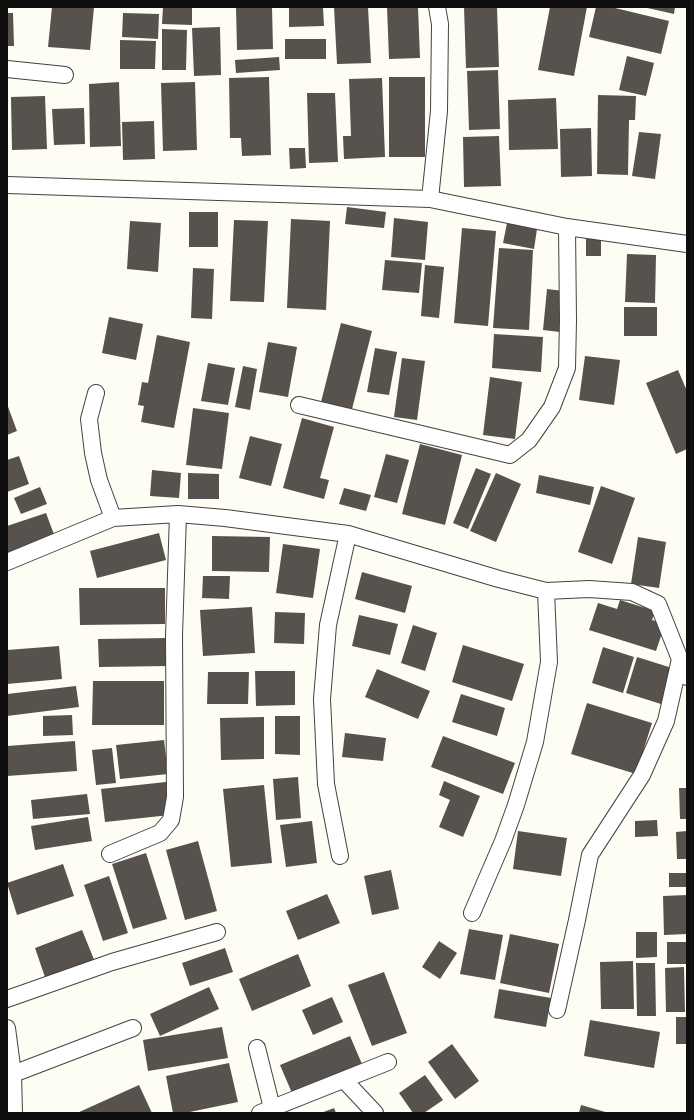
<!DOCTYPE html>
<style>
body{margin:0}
#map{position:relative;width:694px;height:1120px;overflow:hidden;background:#fefdf3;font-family:Spectral,serif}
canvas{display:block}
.frame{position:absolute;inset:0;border:8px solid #0f0f0f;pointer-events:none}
</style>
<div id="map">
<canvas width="694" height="1120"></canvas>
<div class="frame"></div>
</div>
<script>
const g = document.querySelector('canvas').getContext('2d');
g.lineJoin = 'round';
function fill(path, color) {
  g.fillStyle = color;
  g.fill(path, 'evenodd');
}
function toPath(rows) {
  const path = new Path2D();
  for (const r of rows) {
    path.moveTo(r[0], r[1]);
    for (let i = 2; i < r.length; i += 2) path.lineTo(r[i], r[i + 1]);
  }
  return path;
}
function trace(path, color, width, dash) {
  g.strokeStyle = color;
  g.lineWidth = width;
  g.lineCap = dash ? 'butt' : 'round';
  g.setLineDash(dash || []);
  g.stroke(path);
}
fill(toPath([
 [52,7,94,7,90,50,48,47],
 [163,7,192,7,192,25,162,24],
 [236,7,272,7,273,49,237,50],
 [323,7,324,26,289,27,289,8],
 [334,7,368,7,371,63,337,64],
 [387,7,418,7,420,58,389,59],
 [464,7,497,7,499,67,466,68],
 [550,7,587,7,574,76,538,70],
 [596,7,611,7,669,21,661,54,589,37],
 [643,7,675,7,674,14],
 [7,13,13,13,14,46,7,46],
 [123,13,159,14,158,39,122,37],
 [220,27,221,75,194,76,192,28],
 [162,29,187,30,186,70,162,70],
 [285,39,326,39,326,59,285,59],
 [120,40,156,41,155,69,120,69],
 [627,56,654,63,646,96,619,90],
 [279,57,280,70,236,73,235,60],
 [498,70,500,129,469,130,467,71],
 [269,77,271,155,242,156,241,138,230,138,229,78],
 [389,77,425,77,425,157,389,157],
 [382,78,385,157,344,159,343,136,351,136,349,79],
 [119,82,121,146,90,147,89,84],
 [195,82,197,150,163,151,161,83],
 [307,93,335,93,338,162,309,163],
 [598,95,636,96,635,120,629,120,628,175,597,174],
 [45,96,47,149,12,150,11,97],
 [556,98,558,149,509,150,508,100],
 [84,108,85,144,54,145,52,109],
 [154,121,155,159,123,160,122,122],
 [591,128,592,176,561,177,560,129],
 [639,132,661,134,655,179,632,176],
 [499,136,501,186,464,187,463,137],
 [289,148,305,148,306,168,290,169],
 [347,207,386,212,384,228,345,224],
 [189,212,218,212,218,247,189,247],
 [394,218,428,222,425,260,391,257],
 [291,219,330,221,326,310,287,308],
 [234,220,268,221,264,302,230,301],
 [130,221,161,223,158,272,127,269],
 [507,223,537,229,534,249,503,243],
 [462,228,496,231,488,326,454,323],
 [586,234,601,234,601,256,586,256],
 [499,248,533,250,529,330,493,328],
 [627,254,656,255,655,303,625,302],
 [385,260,422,263,419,293,382,290],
 [425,265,444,267,439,318,421,316],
 [193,268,214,269,212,319,191,318],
 [547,289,564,291,560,332,543,330],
 [624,307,657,307,657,336,624,336],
 [109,317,143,324,136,360,102,353],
 [341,323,372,331,352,409,321,402],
 [494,334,543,337,541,372,492,368],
 [157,335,190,342,174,428,141,422,144,406,138,405,142,382,148,383],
 [268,342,297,347,288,397,259,392],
 [375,348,397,352,389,395,367,392],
 [585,356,620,360,614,405,579,400],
 [402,358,425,361,417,420,394,417],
 [208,363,235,368,228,405,201,401],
 [243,366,257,369,250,410,235,407],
 [678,370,687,391,687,449,676,454,646,383],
 [490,377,522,382,515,439,483,435],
 [7,404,17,431,7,435],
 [193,408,229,413,222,469,186,465],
 [302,418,334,427,320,478,329,480,324,499,283,488],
 [250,436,282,444,271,486,239,478],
 [420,444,462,455,445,525,402,514],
 [386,454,409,460,397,503,374,497],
 [19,456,29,484,7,492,7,460],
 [476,468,491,474,468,529,453,523],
 [152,470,181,473,179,498,150,496],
 [188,473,219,474,219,499,188,499],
 [496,473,521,484,496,542,470,531],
 [539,475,594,487,590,505,536,493],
 [601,486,635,498,612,564,578,552],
 [40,487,47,504,21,514,14,498],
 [344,488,371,495,366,511,339,504],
 [46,513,55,537,7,554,7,526],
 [159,533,166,560,97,578,90,551],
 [212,536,270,537,269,572,212,571],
 [638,537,666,542,659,588,631,584],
 [283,544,320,549,313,598,276,593],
 [362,572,412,586,405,613,355,599],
 [203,576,230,576,229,599,202,598],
 [79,588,165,588,165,624,80,625],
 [620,600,655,611,652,620,665,624,656,651,589,630,598,603,617,609],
 [252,607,255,653,203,656,200,610],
 [275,612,305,613,304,644,274,643],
 [359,615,398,624,390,655,352,646],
 [413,625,437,633,425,671,401,663],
 [168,638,168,666,99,667,98,639],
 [463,645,524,664,512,701,452,682],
 [59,646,62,679,7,684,7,650],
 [603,647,634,657,623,693,592,683],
 [637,657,672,668,661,704,626,693],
 [377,669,430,691,418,719,365,697],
 [255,671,295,671,295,705,256,706],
 [208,672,249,672,248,704,207,704],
 [93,681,164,681,164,725,92,725],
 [76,686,79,707,7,716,7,694],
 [461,694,505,708,497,736,452,722],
 [587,703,652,723,636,774,571,754],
 [72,715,73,735,43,736,43,716],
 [275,716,300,716,300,755,275,754],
 [264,717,264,759,221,760,220,718],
 [345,733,386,738,383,761,342,757],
 [443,736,515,763,503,794,431,767],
 [164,740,168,774,120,779,116,745],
 [75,741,77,771,7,776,7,746],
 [112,748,116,783,96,785,92,750],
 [298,777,301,818,276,820,273,779],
 [444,781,480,796,463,837,439,827,450,800,439,795],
 [166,782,170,815,105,822,101,789],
 [264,785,272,863,231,867,223,789],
 [679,788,687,788,687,819,680,819],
 [87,794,90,814,33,819,31,800],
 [88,817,92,841,35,850,31,826],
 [657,820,658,836,635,837,635,821],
 [312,821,317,863,286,867,280,825],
 [518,831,567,838,561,876,513,869],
 [687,831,687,859,677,859,676,832],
 [198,841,217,911,185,920,166,850],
 [146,853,167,919,133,929,112,864],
 [63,864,74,896,17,915,7,883],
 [391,870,399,909,372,915,364,876],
 [669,873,687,873,687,887,669,887],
 [109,876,128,933,103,941,84,885],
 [327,894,340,923,298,940,286,911],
 [687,895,687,934,664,935,663,896],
 [469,929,503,935,495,980,460,974],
 [82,930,95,962,46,980,35,948],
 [636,932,657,932,657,957,636,958],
 [510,934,559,944,549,993,500,983],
 [439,941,457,953,440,979,422,967],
 [667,942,687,942,687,964,667,964],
 [225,948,233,972,190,986,182,963],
 [298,954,311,986,252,1011,239,979],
 [633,961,634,1009,601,1009,600,962],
 [636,963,655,963,656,1016,637,1016],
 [684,967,685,1012,666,1012,665,968],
 [384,972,407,1033,372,1046,348,985],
 [209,987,219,1009,160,1036,150,1014],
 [499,989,551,998,546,1027,494,1018],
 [332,997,343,1022,313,1035,302,1010],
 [676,1017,687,1017,687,1044,676,1044],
 [590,1020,660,1032,654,1068,584,1056],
 [222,1027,228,1058,148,1071,143,1040],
 [350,1036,362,1064,292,1093,280,1065],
 [452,1044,479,1081,455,1099,428,1062],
 [229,1063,238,1102,185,1113,173,1113,166,1076],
 [425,1075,443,1100,424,1113,413,1113,399,1093],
 [139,1085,152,1113,77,1113],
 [581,1105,609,1113,579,1113],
 [334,1108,336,1113,321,1113]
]), '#57524d');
const street = toPath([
 [7,69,65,75],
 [7,185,430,199,567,227,687,244],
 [430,199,439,111,440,24,437,7],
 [96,393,89,419,93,453,99,480,113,518],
 [299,405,510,455,529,440,552,407,567,368,568,320,567,227],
 [7,562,113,518,178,514,225,518,348,534,499,579,546,591,589,589,632,592,658,604,687,677],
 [110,854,160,833,171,820,175,797,174,636,178,514],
 [340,856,326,784,322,699,328,625,348,534],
 [472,913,503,841,516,805,535,742,549,662,546,591],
 [7,999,112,962,217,932],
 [557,1010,577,920,590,855,642,775,666,721,680,659],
 [7,1028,13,1074,14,1113],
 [257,1048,272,1108],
 [13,1074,133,1028],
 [344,1080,375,1113],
 [260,1113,388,1062]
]);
trace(street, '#424242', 18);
trace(street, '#fff', 16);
</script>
